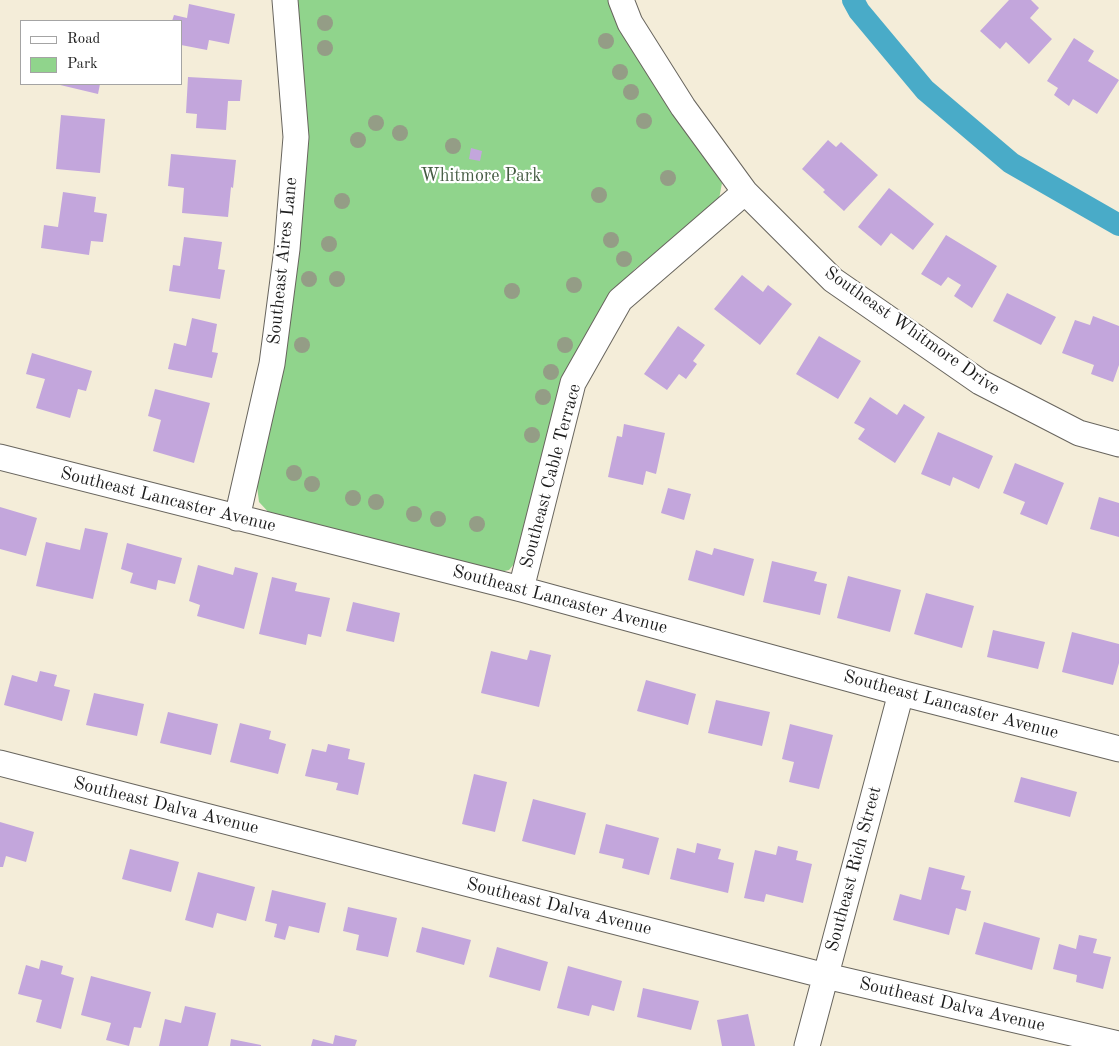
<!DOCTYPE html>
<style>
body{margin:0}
#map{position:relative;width:1119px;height:1046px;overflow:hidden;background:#f4edd9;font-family:"Old Standard TT",serif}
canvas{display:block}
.legend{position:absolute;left:20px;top:20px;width:162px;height:65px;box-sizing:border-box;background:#fff;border:1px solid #a4a4a4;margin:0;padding:6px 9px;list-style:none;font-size:15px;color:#1c1c1c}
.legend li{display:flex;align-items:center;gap:10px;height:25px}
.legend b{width:25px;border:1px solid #a4a4a4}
</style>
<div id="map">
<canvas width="1119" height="1046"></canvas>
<ul class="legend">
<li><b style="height:6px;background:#fff"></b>Road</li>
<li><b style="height:14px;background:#90d48c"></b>Park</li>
</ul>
</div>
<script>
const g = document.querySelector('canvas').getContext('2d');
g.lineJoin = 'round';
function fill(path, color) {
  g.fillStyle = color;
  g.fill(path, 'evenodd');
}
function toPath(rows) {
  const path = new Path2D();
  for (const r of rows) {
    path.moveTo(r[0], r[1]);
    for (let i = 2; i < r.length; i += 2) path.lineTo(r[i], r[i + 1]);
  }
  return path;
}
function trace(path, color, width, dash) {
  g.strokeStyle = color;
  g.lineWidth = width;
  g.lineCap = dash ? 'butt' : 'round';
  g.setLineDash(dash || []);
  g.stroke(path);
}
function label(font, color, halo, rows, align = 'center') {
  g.font = font + ' "Old Standard TT",serif';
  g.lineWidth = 4.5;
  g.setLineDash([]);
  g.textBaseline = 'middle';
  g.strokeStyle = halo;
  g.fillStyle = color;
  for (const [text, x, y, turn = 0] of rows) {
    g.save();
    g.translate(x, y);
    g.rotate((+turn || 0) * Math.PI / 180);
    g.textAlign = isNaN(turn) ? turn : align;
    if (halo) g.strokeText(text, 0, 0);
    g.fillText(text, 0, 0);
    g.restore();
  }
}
fill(toPath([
 [298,0,610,0,634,51,722,183,719,199,707,212,635,269,606,302,519,558,509,570,490,574,274,518,259,502,257,486,282,346,304,197,305,134]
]), '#90d48c');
trace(toPath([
 [853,0,859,11,925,90,1011,163,1119,225]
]), '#49abc8', 22);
fill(toPath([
 [1009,0,1031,0,1039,8,1030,18,1052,39,1029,64,1006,42,1000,49,980,31],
 [189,4,235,14,229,44,209,40,207,50,181,45,181,21,172,21,174,15,187,18],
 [1074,38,1094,51,1088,61,1119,80,1097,114,1073,99,1069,106,1054,95,1058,88,1047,81],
 [188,77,242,80,240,101,228,101,226,130,196,128,197,114,186,113],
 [56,84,100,84,98,94],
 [61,115,105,119,100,173,56,169],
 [828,140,836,147,841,142,878,175,844,211,823,192,825,190,802,169],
 [471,148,482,151,480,161,469,159],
 [171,154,236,160,233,188,231,187,228,217,182,213,184,188,168,186],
 [889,188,934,224,913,250,891,233,881,246,858,227],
 [63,192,96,197,94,212,107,214,103,242,91,241,89,255,41,248,44,225,58,227],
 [946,235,997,266,972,308,954,296,961,285,948,277,941,286,921,274],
 [184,237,222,242,218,269,225,270,220,299,169,291,173,265,180,266],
 [742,275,763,292,768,285,792,304,760,345,714,309],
 [1007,293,1056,317,1041,345,993,321],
 [1093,316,1119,326,1119,365,1113,382,1091,374,1094,365,1062,353,1075,320,1090,325],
 [192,318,217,324,212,352,218,353,212,378,168,369,174,343,186,346],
 [678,326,705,345,693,361,697,364,686,379,679,374,667,390,644,374],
 [819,336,861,361,838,399,796,374],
 [32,353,92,371,86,391,78,389,70,418,36,408,45,379,26,374],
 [155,389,210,403,194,463,153,451,161,420,148,416],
 [870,397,897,415,904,404,925,417,895,463,858,439,865,429,854,423],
 [624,424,665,433,656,474,646,471,643,485,608,477,617,436,622,437],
 [938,432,993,456,979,489,953,477,950,486,921,474],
 [1015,463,1064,483,1047,525,1020,514,1025,502,1003,493],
 [668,488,691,494,684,520,661,513],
 [1099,497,1119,503,1119,537,1090,529],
 [0,507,37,518,26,556,0,549],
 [85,528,108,533,93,599,36,586,46,542,80,550],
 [127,543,182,558,175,584,158,580,156,590,130,583,133,573,121,569],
 [714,548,754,559,744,596,688,580,696,550,712,555],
 [772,561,817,572,814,581,827,584,820,615,763,602],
 [198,565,233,575,235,567,258,573,244,629,197,616,200,605,189,601],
 [848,576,901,590,890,632,837,618],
 [272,577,297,583,295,591,330,598,321,637,308,634,306,645,259,634],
 [926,593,974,606,962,648,914,634],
 [353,602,400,613,394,642,346,631],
 [993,630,1045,642,1038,669,987,657],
 [1072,632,1119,644,1119,663,1113,685,1062,672],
 [530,650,551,655,539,707,481,693,491,651,527,660],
 [40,671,57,675,54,686,70,690,62,721,4,705,12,675,37,682],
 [646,680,696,694,688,725,637,711],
 [94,693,144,704,137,736,86,725],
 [716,700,770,712,762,746,708,733],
 [168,712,218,724,211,755,160,743],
 [240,723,271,731,269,739,286,744,278,774,230,762],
 [790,724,833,735,819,789,789,782,794,762,782,759],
 [328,744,350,749,348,759,365,763,358,795,336,790,338,783,305,776,312,749,326,752],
 [474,774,507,782,495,832,462,824],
 [1021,777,1077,792,1070,817,1014,802],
 [533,799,586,813,575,855,522,841],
 [0,822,34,832,26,862,6,856,3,867,0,867],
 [606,824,659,838,649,875,622,868,624,859,599,853],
 [697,843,721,849,718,859,734,863,728,893,670,879,677,848,695,853],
 [778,846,798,851,796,860,812,864,803,903,766,894,764,902,744,898,755,850,776,855],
 [130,849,179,862,171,892,122,879],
 [929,867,965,876,961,889,971,891,966,911,956,908,949,935,893,920,900,894,921,900],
 [198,872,255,887,246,921,217,913,213,928,185,920],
 [272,890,326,903,319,933,289,926,285,940,274,937,277,924,265,921],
 [348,907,397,918,388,957,356,950,359,935,343,931],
 [984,922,1040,938,1032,970,975,954],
 [422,927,471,940,464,965,416,952],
 [1079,935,1097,939,1093,953,1111,957,1103,989,1076,982,1077,975,1053,969,1059,944,1076,949],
 [497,947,548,962,540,991,489,977],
 [41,960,63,966,61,974,74,978,61,1029,36,1022,42,1000,18,994,26,965,39,969],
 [568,966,622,981,614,1011,592,1005,589,1016,557,1008],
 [91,976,151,992,141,1028,134,1027,129,1046,106,1040,111,1023,81,1015],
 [643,988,699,1001,691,1030,637,1017],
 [185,1006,216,1013,208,1046,159,1046,165,1019,181,1023],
 [748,1014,755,1046,722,1046,717,1020],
 [335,1035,357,1040,355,1046,311,1046,313,1039,333,1044],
 [231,1039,261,1045,261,1046,230,1046]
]), '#c3a6dc');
const street = toPath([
 [621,0,630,23,683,107,745,192,833,280,980,382,1079,433,1119,444],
 [0,457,521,589,901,693,1119,749],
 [237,518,272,364,287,249,296,137,285,0],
 [521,589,573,383,620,300,745,192],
 [0,763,826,976,1119,1044],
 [807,1046,901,693]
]);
trace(street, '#68655e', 27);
trace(street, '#fff', 25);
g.fillStyle = '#949d86';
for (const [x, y] of [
 [325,23],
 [606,41],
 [325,48],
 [620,72],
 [631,92],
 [644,121],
 [376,123],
 [400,133],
 [358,140],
 [453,146],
 [668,178],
 [599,195],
 [342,201],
 [611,240],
 [329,244],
 [624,259],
 [309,279],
 [337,279],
 [574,285],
 [512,291],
 [302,345],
 [565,345],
 [551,372],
 [543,397],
 [532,435],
 [294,473],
 [312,484],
 [353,498],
 [376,502],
 [414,514],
 [438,519],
 [477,524]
]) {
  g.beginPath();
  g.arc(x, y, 8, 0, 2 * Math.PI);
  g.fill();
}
label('18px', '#455c43', '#fff', [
 ["Whitmore Park",481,176]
]);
label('18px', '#1c1c1c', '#fff', [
 ["Southeast Aires Lane",283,261,-84],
 ["Southeast Whitmore Drive",912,331,35],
 ["Southeast Cable Terrace",551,476,-75],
 ["Southeast Lancaster Avenue",168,500,14],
 ["Southeast Lancaster Avenue",560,600,15],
 ["Southeast Lancaster Avenue",951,705,15],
 ["Southeast Dalva Avenue",166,806,14],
 ["Southeast Rich Street",854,869,-75],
 ["Southeast Dalva Avenue",559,907,14],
 ["Southeast Dalva Avenue",952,1005,13]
]);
</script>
